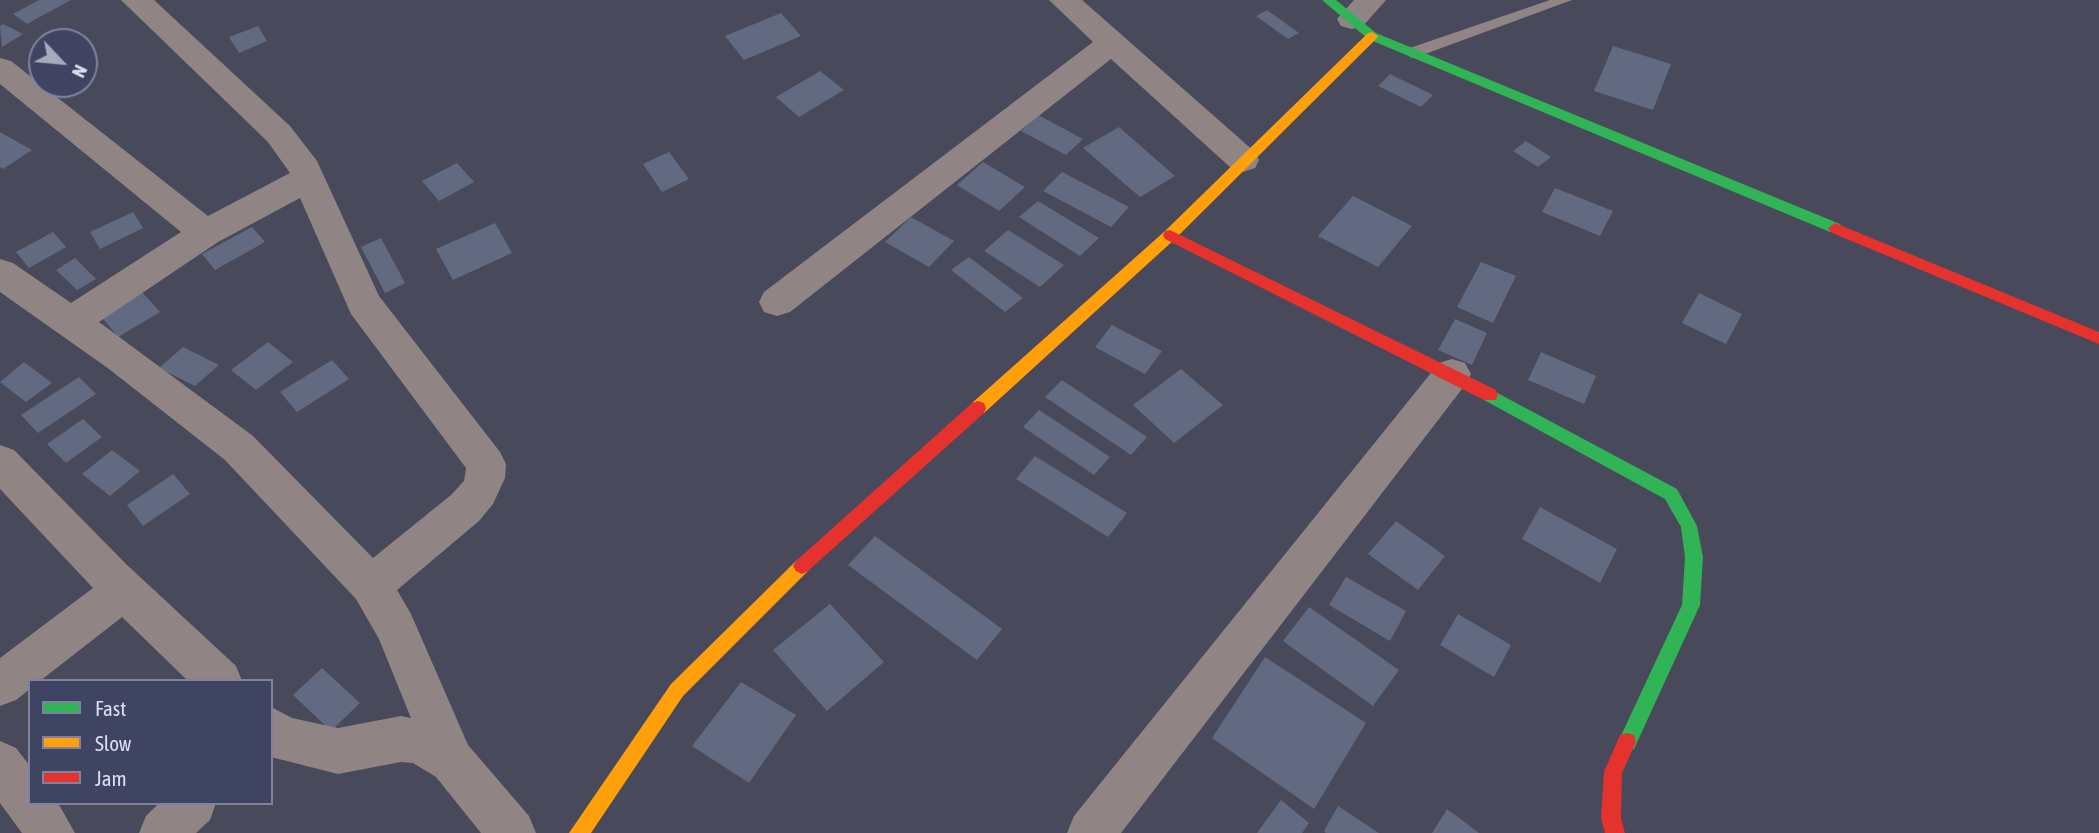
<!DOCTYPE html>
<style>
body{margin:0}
#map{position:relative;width:2099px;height:833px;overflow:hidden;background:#484a5b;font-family:"Asap Condensed",sans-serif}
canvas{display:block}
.legend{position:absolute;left:28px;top:679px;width:245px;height:126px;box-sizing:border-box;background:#404463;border:2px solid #7e829c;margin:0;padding:9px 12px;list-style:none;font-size:21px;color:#dbdef1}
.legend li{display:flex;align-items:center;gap:14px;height:35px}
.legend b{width:35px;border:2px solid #7e829c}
.north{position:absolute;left:28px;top:28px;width:70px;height:70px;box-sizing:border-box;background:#404463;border:2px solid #7e829c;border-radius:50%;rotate:116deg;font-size:19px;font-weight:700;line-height:28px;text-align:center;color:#dbdef1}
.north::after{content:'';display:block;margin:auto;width:24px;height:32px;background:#a8aabc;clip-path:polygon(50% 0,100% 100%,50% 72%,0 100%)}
</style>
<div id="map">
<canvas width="2099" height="833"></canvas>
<ul class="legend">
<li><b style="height:9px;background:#30b455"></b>Fast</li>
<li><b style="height:9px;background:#ff9f0a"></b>Slow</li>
<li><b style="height:9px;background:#e5322d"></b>Jam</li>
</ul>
<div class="north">N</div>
</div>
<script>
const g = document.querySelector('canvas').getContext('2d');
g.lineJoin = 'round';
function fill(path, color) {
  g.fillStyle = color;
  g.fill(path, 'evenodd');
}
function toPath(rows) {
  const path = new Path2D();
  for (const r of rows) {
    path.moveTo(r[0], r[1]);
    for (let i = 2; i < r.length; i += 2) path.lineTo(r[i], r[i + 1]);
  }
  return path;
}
fill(toPath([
 [39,0,71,0,27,24,13,14],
 [1267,10,1299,33,1288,39,1256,16],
 [781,13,801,36,744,60,725,36],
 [3,24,23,34,2,47,0,26],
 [258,26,267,41,239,53,229,37],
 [1613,46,1671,64,1653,110,1594,91],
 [820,71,844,90,799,117,776,97],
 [1390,74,1433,95,1421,107,1378,86],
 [1038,115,1083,139,1066,155,1021,131],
 [1119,127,1175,176,1140,197,1083,148],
 [0,132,32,150,3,169,0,167],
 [1526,141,1551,157,1538,167,1513,151],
 [669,152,689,179,662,192,643,164],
 [983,162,1025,187,999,211,957,185],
 [457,163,474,182,439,201,422,181],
 [1062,172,1129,207,1111,227,1043,191],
 [1555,188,1613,211,1600,236,1542,212],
 [1353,196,1412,226,1378,267,1318,236],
 [1038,201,1099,238,1080,256,1019,217],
 [133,212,143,228,100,249,90,232],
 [911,217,954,241,929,267,885,242],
 [495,223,512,253,453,280,436,249],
 [252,227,265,242,215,270,202,254],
 [1008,230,1064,265,1040,287,984,251],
 [53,232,66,247,29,268,16,252],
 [381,238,405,283,385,293,361,247],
 [969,257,1023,298,1005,312,951,270],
 [75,258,96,279,77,290,56,270],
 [1481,262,1516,276,1493,323,1457,307],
 [141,291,160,312,118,337,100,315],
 [1699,293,1742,314,1726,344,1682,323],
 [1455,319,1487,333,1472,365,1438,350],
 [1112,325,1162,351,1145,374,1095,347],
 [268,342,293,362,256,390,231,370],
 [183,347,219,365,195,386,159,368],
 [1541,352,1596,376,1584,404,1528,380],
 [332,360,349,379,297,412,280,392],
 [24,362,52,383,26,402,0,382],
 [1181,369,1223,405,1174,443,1133,405],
 [79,377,96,394,38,433,21,415],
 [1062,380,1147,437,1131,455,1045,397],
 [1039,410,1110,457,1094,475,1023,427],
 [83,419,102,437,66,463,47,444],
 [112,450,140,471,110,496,82,474],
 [1035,456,1127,513,1108,537,1016,479],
 [173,474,190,494,143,526,127,505],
 [1540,507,1617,549,1600,583,1522,539],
 [1396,521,1445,556,1418,590,1368,554],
 [875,536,1002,629,977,660,848,565],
 [1346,577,1406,611,1390,641,1329,605],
 [830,604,884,662,827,711,773,650],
 [1309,607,1399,670,1373,706,1283,641],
 [1458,614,1511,645,1494,677,1440,645],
 [1265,657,1366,723,1314,809,1212,738],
 [322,668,360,703,331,731,293,695],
 [741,682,796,715,749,783,692,746],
 [1281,800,1309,823,1302,833,1257,833],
 [1338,806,1379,833,1326,833,1324,831],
 [1447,809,1479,833,1432,833]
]), '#616a80');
fill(toPath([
 [1550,0,1572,0,1417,57,1412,58,1404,53,1407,49,1550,0]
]), '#908584');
fill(toPath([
 [121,0,154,0,290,126,317,161,379,296,500,452,506,464,505,478,493,504,479,521,397,590,411,614,468,745,529,816,536,833,481,833,436,777,413,763,401,762,338,774,271,757,271,707,292,718,338,728,401,716,411,718,379,639,356,599,225,460,109,369,0,292,0,259,13,263,71,303,181,232,0,84,0,58,11,61,208,216,290,173,268,142,121,0],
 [300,198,351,314,466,468,464,481,451,495,373,558,253,436,99,322,218,242,300,198],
 [1049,0,1082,0,1255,152,1259,160,1255,168,1243,172,1231,168,1111,59,790,312,777,316,764,312,759,302,764,292,1093,42,1049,0],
 [1354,0,1386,0,1363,26,1352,29,1341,26,1337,19,1354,0],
 [1452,359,1465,363,1471,374,1465,385,1121,833,1067,833,1074,816,1439,363,1452,359],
 [0,445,14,450,126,564,236,666,242,681,188,681,122,617,40,681,30,681,30,689,16,700,0,706,0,658,93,588,0,489,0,445],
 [0,741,16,748,30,766,30,803,58,803,75,833,22,833,0,803,0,741],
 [159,803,216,803,210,820,196,833,139,833,146,816,159,803]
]), '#908584');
fill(toPath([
 [1322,0,1336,0,1376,33,1840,224,1842,228,1840,232,1830,232,1368,39,1322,0],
 [1490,389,1677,489,1697,526,1703,557,1700,605,1634,749,1627,751,1620,749,1618,742,1682,605,1685,557,1681,527,1665,499,1484,400,1482,395,1484,390,1490,389]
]), '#30b455');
fill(toPath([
 [1372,32,1378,36,1376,39,1175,239,984,413,972,413,970,408,972,403,1165,231,1368,33,1372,32],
 [802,558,808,561,811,566,808,571,683,696,591,833,569,833,671,684,796,561,802,558]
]), '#ff9f0a');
fill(toPath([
 [1835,223,2099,332,2099,344,1830,232,1828,228,1835,223],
 [1170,230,1496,390,1498,395,1496,400,1484,400,1165,239,1163,235,1165,231,1170,230],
 [978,401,984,403,986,408,984,413,808,571,802,574,796,571,793,566,796,561,972,403,978,401],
 [1627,733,1634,735,1636,742,1622,773,1621,818,1625,833,1605,833,1601,818,1604,772,1620,735,1627,733]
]), '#e5322d');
</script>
